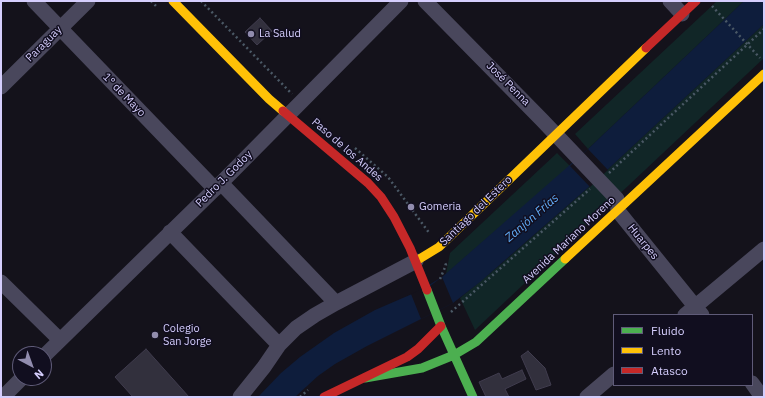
<!DOCTYPE html>
<meta charset="utf-8">
<style>
body{margin:0}
#map{position:relative;width:765px;height:398px;overflow:hidden;background:#14121b;font-family:"IBM Plex Sans",sans-serif}
canvas{display:block}
.frame{position:absolute;inset:0;border:2px solid #d5cefd;pointer-events:none}
.legend{position:absolute;left:613px;top:314px;width:140px;height:72px;box-sizing:border-box;background:#110e1f;border:1px solid #5f5b78;margin:0;padding:5px 7px;list-style:none;font-size:12px;color:#d5cefd}
.legend li{display:flex;align-items:center;gap:8px;height:20px}
.legend b{width:20px;border:1px solid #5f5b78}
.north{position:absolute;left:12px;top:346px;width:40px;height:40px;box-sizing:border-box;background:#110e1f;border:1px solid #5f5b78;border-radius:50%;rotate:139deg;font-size:11px;font-weight:700;line-height:16px;text-align:center;color:#d5cefd}
.north::after{content:'';display:block;margin:auto;width:14px;height:18px;background:#918cae;clip-path:polygon(50% 0,100% 100%,50% 72%,0 100%)}
</style>
<div id="map">
<canvas width="765" height="398"></canvas>
<div class="frame"></div>
<ul class="legend">
<li><b style="height:5px;background:#4caf50"></b>Fluido</li>
<li><b style="height:5px;background:#ffc107"></b>Lento</li>
<li><b style="height:5px;background:#c62828"></b>Atasco</li>
</ul>
<div class="north">N</div>
</div>
<script>
const g = document.querySelector('canvas').getContext('2d');
g.lineJoin = 'round';
function fill(path, color) {
  g.fillStyle = color;
  g.fill(path, 'evenodd');
}
function toPath(rows) {
  const path = new Path2D();
  for (const r of rows) {
    path.moveTo(r[0], r[1]);
    for (let i = 2; i < r.length; i += 2) path.lineTo(r[i], r[i + 1]);
  }
  return path;
}
function trace(path, color, width, dash) {
  g.strokeStyle = color;
  g.lineWidth = width;
  g.lineCap = dash ? 'butt' : 'round';
  g.setLineDash(dash || []);
  g.stroke(path);
}
function label(font, color, halo, rows, align = 'center') {
  g.font = font + ' "IBM Plex Sans",sans-serif';
  g.lineWidth = 3;
  g.setLineDash([]);
  g.textBaseline = 'middle';
  g.strokeStyle = halo;
  g.fillStyle = color;
  for (const [text, x, y, turn = 0] of rows) {
    g.save();
    g.translate(x, y);
    g.rotate((+turn || 0) * Math.PI / 180);
    g.textAlign = isNaN(turn) ? turn : align;
    if (halo) g.strokeText(text, 0, 0);
    g.fillText(text, 0, 0);
    g.restore();
  }
}
fill(toPath([
 [717,1,744,1,588,149,575,134],
 [764,24,764,58,475,330,460,298,500,265,591,185],
 [557,153,570,166,446,274,450,253]
]), '#112627');
fill(toPath([
 [744,1,764,1,764,24,591,185,480,282,453,303,367,346,335,364,318,376,295,397,258,397,281,373,300,357,334,333,375,310,419,291,442,277,588,149]
]), '#0e1d3c');
fill(toPath([
 [588,149,608,170,590,187,570,166],
 [442,277,453,303,421,319,411,294,430,286]
]), '#14121b');
const building = toPath([
 [260,18,272,31,257,45,245,32,260,18],
 [146,349,189,397,133,397,115,377,146,349],
 [528,351,545,368,551,385,536,390,521,356,528,351],
 [522,370,526,379,505,389,509,397,486,397,479,382,499,373,502,379,522,370]
]);
fill(building, '#32303d');
trace(building, '#403c4e', 1);
trace(toPath([
 [151,1,157,7],
 [201,1,292,94],
 [712,6,760,58],
 [355,148,388,177,430,234],
 [609,173,764,29],
 [440,279,446,265,445,263],
 [451,312,590,189],
 [300,397,308,390]
]), '#4b5966', 2.5, [2, 3]);
trace(toPath([
 [34,1,215,189],
 [425,1,542,120,617,199,618,211,702,315],
 [670,1,682,14],
 [1,87,88,1],
 [221,183,336,303],
 [170,232,279,345],
 [1,282,60,340],
 [685,315,764,249],
 [44,356,221,183,401,1],
 [752,383,762,397],
 [3,397,22,378],
 [240,397,264,367,279,345,296,328,315,315,336,303,416,261],
 [587,397,614,374]
]), '#49475c', 15);
trace(toPath([
 [427,290,441,326,473,397],
 [365,378,422,368,454,355,476,342,565,259]
]), '#4caf50', 9);
trace(toPath([
 [173,1,269,99,283,111],
 [565,259,764,74],
 [416,261,439,247,646,48]
]), '#ffc107', 9);
trace(toPath([
 [646,48,696,1],
 [283,111,368,183,381,197,394,217,410,248,427,290],
 [324,397,407,357,418,349,441,326]
]), '#c62828', 9);
for (const [x, y, r, color] of [
 [251,34,4,"#918cae"],
 [411,207,4,"#918cae"],
 [155,335,4,"#918cae"]
]) {
  const dot = new Path2D();
  dot.arc(x, y, r, 0, 2 * Math.PI);
  g.fillStyle = color;
  g.fill(dot);
  trace(dot, '#110e1f', 1.5);
}
label('11px', '#d5cefd', '#110e1f', [
 ["La Salud",259,34],
 ["Gomeria",419,207],
 ["Colegio",163,329],
 ["San Jorge",163,342]
], 'left');
label('11px', '#d5cefd', '#110e1f', [
 ["Paraguay",44,44,-45],
 ["José Penna",508,84,45],
 ["1° de Mayo",124,95,46],
 ["Paso de los Andes",347,150,41],
 ["Pedro J. Godoy",224,179,-45],
 ["Santiago del Estero",476,211,-44],
 ["Avenida Mariano Moreno",569,240,-43],
 ["Huarpes",643,242,51]
]);
label('italic 12px', '#61adf8', '#110e1f', [
 ["Zanjón Frías",532,218,-41]
]);
</script>
